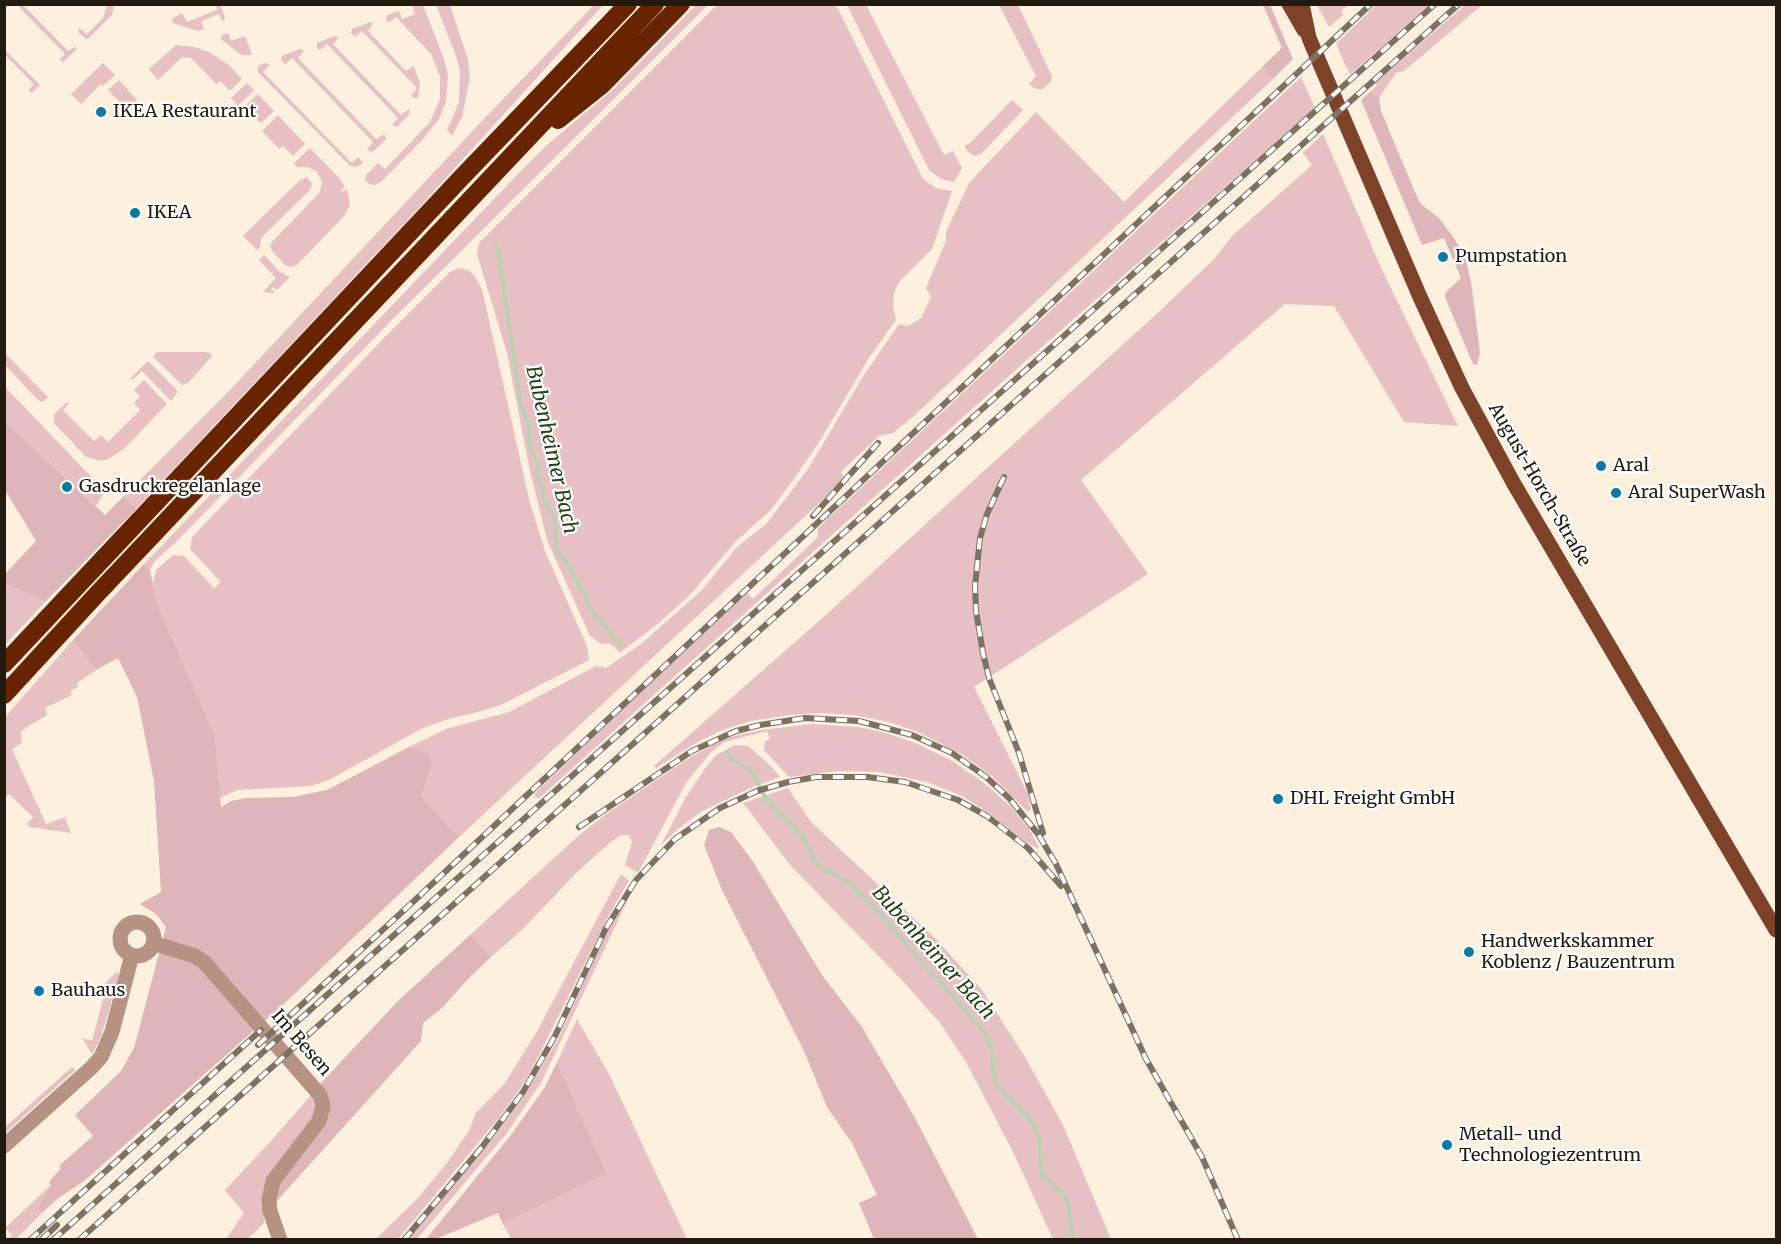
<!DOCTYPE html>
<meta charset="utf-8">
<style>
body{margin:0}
#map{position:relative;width:1781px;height:1244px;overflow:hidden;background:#fef0de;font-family:Merriweather,serif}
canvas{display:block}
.frame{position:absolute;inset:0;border:6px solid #221a0f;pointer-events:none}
</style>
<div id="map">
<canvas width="1781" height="1244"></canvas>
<div class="frame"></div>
</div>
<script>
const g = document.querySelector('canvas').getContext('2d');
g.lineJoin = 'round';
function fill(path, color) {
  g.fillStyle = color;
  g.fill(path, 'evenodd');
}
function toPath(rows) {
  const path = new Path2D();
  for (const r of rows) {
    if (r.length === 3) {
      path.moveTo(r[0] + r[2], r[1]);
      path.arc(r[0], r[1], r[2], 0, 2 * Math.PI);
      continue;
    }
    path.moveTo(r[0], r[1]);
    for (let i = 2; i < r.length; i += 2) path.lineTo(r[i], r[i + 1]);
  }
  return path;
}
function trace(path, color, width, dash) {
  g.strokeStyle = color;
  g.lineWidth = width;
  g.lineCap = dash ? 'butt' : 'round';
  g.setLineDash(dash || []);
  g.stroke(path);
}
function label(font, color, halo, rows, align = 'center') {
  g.font = font + ' Merriweather,serif';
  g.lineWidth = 4.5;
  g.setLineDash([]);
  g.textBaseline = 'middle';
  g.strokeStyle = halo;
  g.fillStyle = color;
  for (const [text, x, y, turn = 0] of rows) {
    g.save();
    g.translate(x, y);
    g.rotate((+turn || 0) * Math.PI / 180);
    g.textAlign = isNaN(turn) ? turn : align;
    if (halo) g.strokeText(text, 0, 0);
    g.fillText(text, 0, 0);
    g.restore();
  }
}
fill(toPath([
 [718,4,836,5,923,179,936,188,952,191,932,249,899,282,894,293,893,305,896,320,869,358,818,444,793,480,771,510,735,542,690,595,660,622,620,653,614,646,608,643,601,644,590,636,547,540,530,471,507,353,477,254,479,243],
 [23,5,68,51,76,46,76,50,63,62,59,60,65,54,19,7],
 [107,5,114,5,112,15,88,39,86,39,78,32,79,28,87,34,103,18],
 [216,5,220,5,225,17,223,22,219,14,201,21,204,29,198,31,172,23,173,18,182,13,187,22,217,10],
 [412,5,423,5,443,56,448,75,446,101,439,119,423,139,382,181,375,185,369,184,365,180,366,175,378,163,385,169,430,122,440,99,440,76,431,54,396,17,389,22,386,20,387,15,399,11,402,19,415,14],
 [436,5,450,5,468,60,470,78,462,117,452,136,447,130,459,102,460,71,456,56],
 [594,5,603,5,413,214,136,509,124,496,229,391,480,123],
 [696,5,708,5,391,321,179,539,154,562,150,570,144,564,517,175,547,145,615,88],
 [847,5,866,5,944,155,953,151,962,168,954,182,941,179,929,170],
 [999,5,1018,5,1052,76,1051,81,1043,89,1036,89,1029,84,1036,76],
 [1317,5,1349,5,1341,11,1343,15,1329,27],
 [1376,5,1429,5,1350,75,1336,44],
 [1465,5,1482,5,1404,71,1396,73,1379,98,1371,91,1377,85,1375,83],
 [370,22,373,24,368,31,406,71,414,66,420,84,418,98,414,98,411,95,417,88,362,31,355,37,351,33,352,29],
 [228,33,231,41,245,36,252,55,241,55,221,39,222,35],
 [334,36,339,37,333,44,401,115,408,110,410,110,409,114,397,127,392,125,398,118,327,44,320,50,317,48,317,43],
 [176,45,194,47,209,52,230,66,242,79,230,91,220,81,216,84,191,58,182,57,158,80,149,69],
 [4,49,40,85,32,93,28,91,34,84,5,55],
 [300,49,304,51,298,58,376,139,385,134,386,139,374,151,371,152,367,149,373,142,292,58,285,64,281,60,282,56],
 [103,63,115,75,103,86,101,84,81,104,71,94],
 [265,63,270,65,263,72,352,163,358,157,363,163,356,167,350,166,258,72,258,66],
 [1262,67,1273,79,916,414,893,433,879,436,849,464,841,472,844,477,829,494,459,837,421,796,432,765,409,747,446,729,509,712,596,666,606,668,641,644,702,590,736,548,767,523,808,469,864,375,899,324,908,326,921,318,931,297,926,288,946,241,946,232,969,183,1036,112,1124,202],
 [1301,77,1315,108,1020,366,538,799,534,794,635,698,747,593,753,599,818,537,818,528],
 [119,80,137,100,127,110,108,90],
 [247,83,254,90,238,106,231,98],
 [258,94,274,111,261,123,251,114,248,116,241,110],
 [1012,100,1023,110,981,154,975,156,968,152,964,146,970,143],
 [278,115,305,144,293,156,283,146,279,149,262,131],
 [1323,134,1383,272,1458,426,1404,422,1334,306,1285,304,1081,480,1148,574,974,687,1028,794,1031,809,1028,812,992,776,963,755,918,732,889,722,854,715,821,713,789,715,751,721,725,729,699,741,656,768,654,766,819,621,1162,309,1214,259,1233,235,1312,165,1303,153],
 [310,148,341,180,345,188,341,190,342,192,347,189,350,204,345,215,297,265,291,267,285,265,272,251,270,246,272,242,320,192,322,181,316,171,308,167,297,167,294,163],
 [307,177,312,184,310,190,264,235,261,239,260,247,257,250,243,236,299,181],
 [264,255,280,272,290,277,277,290,273,287,271,289,275,292,272,293,263,292,276,278,259,260],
 [458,268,468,270,475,276,482,289,530,503,545,551,587,646,589,660,503,704,478,712,448,719,421,729,329,780,311,786,237,790,220,798,215,736,157,603,153,583,156,570,173,555,184,556,214,588,221,582,190,549,192,537,385,337,450,272],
 [157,352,205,352,211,353,212,356,188,383,182,385,153,357],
 [5,353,48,397,43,402,38,400,5,365],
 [148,361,177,390,177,393,171,401,142,371,132,380,130,379],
 [144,380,167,404,125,448,108,459,101,461,86,457,54,423,54,414,67,402,69,403,63,410,94,441,101,435,108,442,140,410,134,403,140,396,134,390],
 [5,387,105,491,96,506,5,421],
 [5,583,45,602,5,645],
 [73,640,96,670,77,683,78,687,70,691,72,695,45,708,47,715,21,731,22,743,12,749,46,824,65,817,71,833,30,827,27,824,33,817,9,794,5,798,5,717],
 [812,724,858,727,883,732,918,744,954,762,989,787,1012,808,1029,829,1039,847,1037,848,1026,842,989,813,962,796,927,782,879,772,839,771,789,777,764,750,765,741,770,739,767,731,724,742,710,753,686,783,638,873,625,865,632,842,629,835,622,835,612,841,576,873,523,929,491,957,471,934,577,837,606,814,689,758,720,741,738,735,762,730],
 [735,745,748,746,771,766,780,777,755,786,702,811,677,830,661,845,686,797,704,770,716,755],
 [788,788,811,822,935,938,982,990,1025,1057,1063,1125,1111,1239,1053,1239,1012,1150,966,1062,940,1023,900,978,791,866,743,803],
 [621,874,629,881,610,913,532,1069,520,1089,498,1119,398,1239,376,1239,418,1198,447,1163,470,1129,475,1114,505,1083,536,1033],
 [630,895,541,1083,506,1134,417,1239,408,1239,496,1134,525,1095,557,1041,612,922],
 [117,971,119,976,101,1037,92,1054,82,1038,92,1041,104,995,99,990],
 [577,1019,610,1076,687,1239,511,1239,503,1224,607,1173,557,1062],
 [72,1067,75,1070,5,1133,5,1127],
 [312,1094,315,1107,314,1117,266,1183,263,1193,264,1223,248,1239,226,1239,244,1213,225,1190,270,1142],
 [52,1184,38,1209,42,1213,16,1239,8,1239,12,1235,5,1228]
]), '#e7c0c3');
fill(toPath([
 [1263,5,1270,5,1293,59,1273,79,1262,67,1282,48],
 [1371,91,1379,98,1381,111,1417,197,1421,204,1439,218,1454,238,1465,257,1471,281,1480,353,1477,365,1473,364,1445,297,1445,293,1461,278,1444,238,1422,245,1361,100],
 [5,421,105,515,124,496,136,509,45,602,5,583,5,574,36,541,5,490],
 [144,564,150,570,157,603,215,736,221,807,231,801,246,798,293,797,327,790,409,747,428,753,432,765,421,796,459,837,287,1001,84,1181,57,1199,42,1213,38,1209,51,1185,49,1182,61,1168,59,1166,93,1136,75,1115,121,1071,134,1048,166,927,156,914,140,904,161,892,154,781,137,697,118,658,96,670,73,640],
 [719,827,731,832,752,860,822,975,862,1027,915,1118,978,1239,874,1239,859,1203,877,1195,852,1143,827,1107,804,1051,722,890,704,845,709,830],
 [471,934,491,957,469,978,441,1009,423,1023,421,1041,275,1203,281,1177,315,1136,320,1084,398,1001],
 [557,1062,607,1173,503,1224,498,1213,436,1239,426,1239,511,1135,545,1087]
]), '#deb5b8');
trace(toPath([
 [497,244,521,405,529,426,529,442,538,465,537,475,541,481,544,501,555,520,555,537,558,552,566,561,594,613,621,645],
 [726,752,734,761,747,767,753,773,766,799,804,838,814,860,822,868,846,881,871,904,986,1034,992,1050,993,1072,996,1083,1003,1093,1031,1121,1037,1131,1040,1146,1041,1171,1045,1177,1065,1196,1069,1206,1071,1231,1075,1240]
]), '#bbd1b3', 4);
trace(toPath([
 [137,939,17],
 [153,943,195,956,204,962,320,1095,323,1106,319,1121,273,1181,269,1200,270,1211,280,1240],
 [4,1146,91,1068,101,1057,112,1032,132,955]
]), '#b69283', 15);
trace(toPath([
 [1289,4,1304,30],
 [1302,4,1309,38,1420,297,1462,388,1514,484,1776,930]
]), '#7e4228', 15);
trace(toPath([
 [558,120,602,85,681,4],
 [4,664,462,177,628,4],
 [4,695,97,594,655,4]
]), '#682400', 18);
const rail = toPath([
 [1004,477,987,514,980,538,975,586,976,611,983,653,989,678,1019,753,1043,833],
 [813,516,878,443],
 [579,827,692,751,736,731,760,725,805,718,859,721,912,735,952,753,985,776,1009,798,1038,834,1056,864,1146,1059,1202,1157,1238,1240],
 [258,1045,414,901,1371,4],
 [30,1240,261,1030],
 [41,1240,57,1225],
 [53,1240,1435,4],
 [79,1240,1459,4],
 [404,1240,482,1147,523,1092,555,1036,606,928,636,880,675,839,720,808,757,791,788,782,816,777,867,777,905,782,958,800,987,816,1028,848,1061,886]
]);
trace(rail, '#7c7163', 6);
trace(rail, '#fff', 4, [11]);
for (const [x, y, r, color] of [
 [101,112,6,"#0b79a3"],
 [135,213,6,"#0b79a3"],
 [1443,257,6,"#0b79a3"],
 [1601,466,6,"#0b79a3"],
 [67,487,6,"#0b79a3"],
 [1616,493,6,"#0b79a3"],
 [1278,799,6,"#0b79a3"],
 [1469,952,6,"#0b79a3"],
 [39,991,6,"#0b79a3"],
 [1447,1145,6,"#0b79a3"]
]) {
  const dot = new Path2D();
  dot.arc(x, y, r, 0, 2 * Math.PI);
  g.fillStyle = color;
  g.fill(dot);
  trace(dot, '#fff', 2);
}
label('18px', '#221a0f', '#fff', [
 ["IKEA Restaurant",113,112],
 ["IKEA",147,213],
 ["Pumpstation",1455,257],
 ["Aral",1613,466],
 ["Gasdruckregelanlage",79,487],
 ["Aral SuperWash",1628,493],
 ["DHL Freight GmbH",1290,799],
 ["Handwerkskammer",1481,942],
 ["Koblenz / Bauzentrum",1481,963],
 ["Bauhaus",51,991],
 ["Metall- und",1459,1135],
 ["Technologiezentrum",1459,1156]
], 'left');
label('18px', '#221a0f', '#fff', [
 ["August-Horch-Straße",1539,485,60],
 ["Im Besen",301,1043,49]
]);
label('italic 20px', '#234217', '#fff', [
 ["Bubenheimer Bach",551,450,77],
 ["Bubenheimer Bach",933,953,48]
]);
</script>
